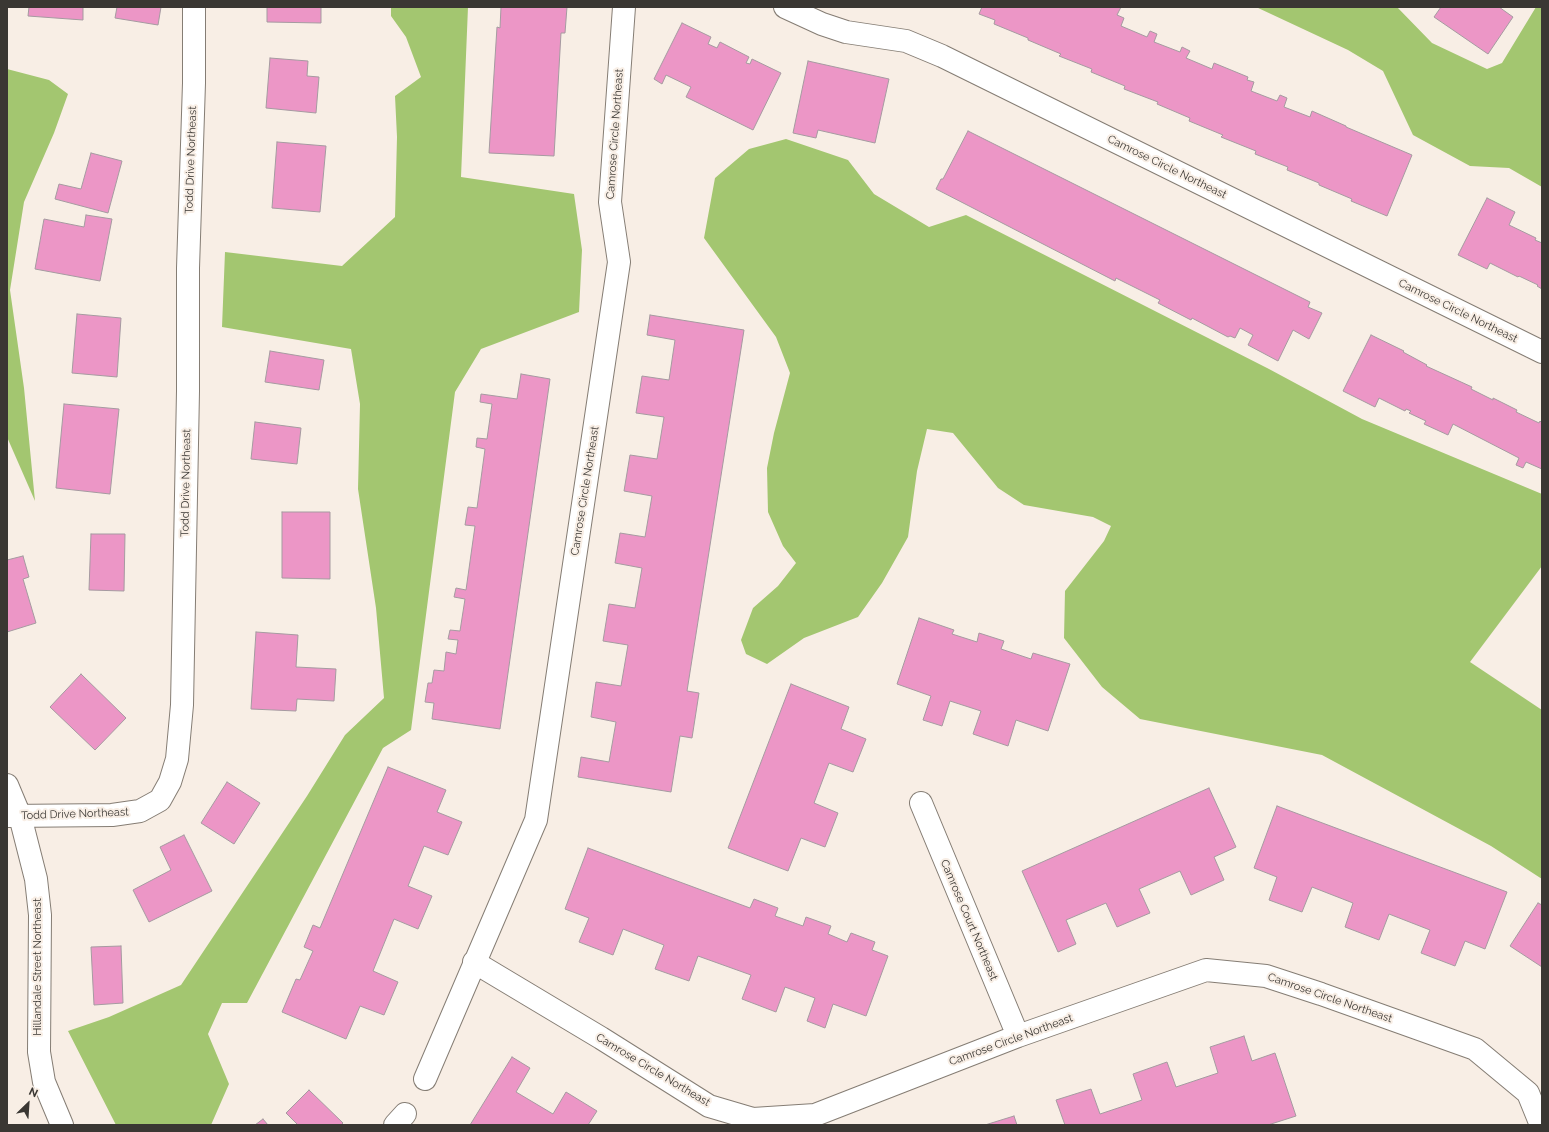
<!DOCTYPE html>
<style>
body{margin:0}
#map{position:relative;width:1549px;height:1132px;overflow:hidden;background:#f8eee5;font-family:Raleway,sans-serif}
canvas{display:block}
.frame{position:absolute;inset:0;border:8px solid #3a3733;pointer-events:none}
.north{position:absolute;left:8px;top:1084px;width:40px;height:40px;-webkit-text-stroke:3px #f8eee5;paint-order:stroke;rotate:25deg;font-size:11px;font-weight:700;line-height:16px;text-align:center;color:#3a3733}
.north::after{content:'';display:block;margin:auto;width:14px;height:18px;background:#3a3733;clip-path:polygon(50% 0,100% 100%,50% 72%,0 100%)}
</style>
<div id="map">
<canvas width="1549" height="1132"></canvas>
<div class="frame"></div>
<div class="north">N</div>
</div>
<script>
const g = document.querySelector('canvas').getContext('2d');
g.lineJoin = 'round';
function fill(path, color) {
  g.fillStyle = color;
  g.fill(path, 'evenodd');
}
function toPath(rows) {
  const path = new Path2D();
  for (const r of rows) {
    path.moveTo(r[0], r[1]);
    for (let i = 2; i < r.length; i += 2) path.lineTo(r[i], r[i + 1]);
  }
  return path;
}
function trace(path, color, width, dash) {
  g.strokeStyle = color;
  g.lineWidth = width;
  g.lineCap = dash ? 'butt' : 'round';
  g.setLineDash(dash || []);
  g.stroke(path);
}
function label(font, color, halo, rows, align = 'center') {
  g.font = font + ' Raleway,sans-serif';
  g.lineWidth = 4;
  g.setLineDash([]);
  g.textBaseline = 'middle';
  g.strokeStyle = halo;
  g.fillStyle = color;
  for (const [text, x, y, turn = 0] of rows) {
    g.save();
    g.translate(x, y);
    g.rotate((+turn || 0) * Math.PI / 180);
    g.textAlign = isNaN(turn) ? turn : align;
    if (halo) g.strokeText(text, 0, 0);
    g.fillText(text, 0, 0);
    g.restore();
  }
}
fill(toPath([
 [391,7,468,7,461,177,574,194,582,250,579,312,481,349,455,392,411,730,383,748,247,1003,222,1003,208,1034,229,1084,211,1125,116,1125,68,1031,109,1017,181,985,307,796,345,735,384,698,376,608,358,489,360,404,351,349,222,327,225,252,342,266,395,217,397,137,395,96,421,77,406,37,391,16],
 [1256,7,1397,7,1432,43,1487,69,1502,63,1536,7,1542,7,1542,187,1509,168,1470,166,1413,135,1383,71,1348,50],
 [7,69,49,80,68,94,54,133,24,202,10,290,24,388,35,501,7,437],
 [786,139,848,160,874,194,929,227,966,215,1269,369,1362,419,1542,494,1542,566,1470,662,1542,710,1542,879,1491,846,1322,755,1140,719,1102,687,1064,638,1065,591,1104,541,1111,526,1093,517,1024,505,998,488,953,433,927,429,917,471,908,537,882,583,858,617,804,638,767,664,746,654,741,640,753,608,778,586,796,563,783,546,768,512,767,468,774,433,790,373,776,337,704,238,715,178,749,149]
]), '#a3c670');
const building = toPath([
 [29,7,83,7,83,20,28,16,29,7],
 [117,7,161,7,158,25,115,18,117,7],
 [267,7,321,7,321,23,267,22,267,7],
 [501,7,567,7,565,33,561,33,554,156,489,153,497,27,500,28,501,7],
 [982,7,1121,7,1117,15,1124,18,1121,26,1147,37,1150,31,1157,34,1154,42,1180,52,1182,47,1190,51,1186,58,1212,69,1214,63,1248,77,1247,80,1254,82,1251,91,1277,101,1280,95,1287,98,1284,107,1310,117,1312,111,1346,126,1346,127,1412,155,1387,216,1351,201,1352,199,1319,185,1319,183,1287,170,1288,167,1255,154,1256,151,1221,137,1223,135,1189,121,1190,118,1157,104,1158,102,1124,89,1125,86,1091,72,1092,69,1059,56,1061,54,1028,40,1028,38,994,24,995,20,979,14,982,7],
 [1441,7,1499,7,1513,17,1488,54,1434,17,1441,7],
 [682,23,711,37,708,44,717,48,720,42,749,57,746,63,750,64,752,59,781,73,753,130,686,97,691,87,666,75,662,84,654,79,682,23],
 [270,58,308,61,307,76,319,77,316,113,266,108,270,58],
 [808,61,889,79,875,143,818,130,816,138,793,133,808,61],
 [968,131,1310,302,1308,307,1322,313,1309,339,1293,330,1278,361,1248,345,1253,335,1240,328,1235,338,1230,336,1228,337,1192,318,1191,320,1158,303,1160,300,1116,278,1115,281,936,189,941,179,943,179,968,131],
 [277,142,326,146,320,212,272,208,277,142],
 [91,153,122,161,108,213,55,199,59,184,81,189,91,153],
 [1487,198,1515,212,1509,225,1536,238,1535,240,1542,243,1542,289,1537,286,1538,285,1519,276,1518,277,1490,263,1487,269,1458,255,1487,198],
 [86,215,112,219,100,281,35,269,44,219,84,227,86,215],
 [77,314,121,318,117,377,72,373,77,314],
 [650,315,744,330,687,691,699,693,692,738,680,736,671,792,578,777,581,757,609,762,616,722,591,717,596,682,621,686,628,645,603,641,609,604,635,608,642,568,615,563,620,533,645,537,652,496,624,491,630,455,657,459,664,417,636,413,642,376,669,380,675,340,647,335,650,315],
 [1371,335,1404,351,1403,352,1427,365,1426,366,1472,387,1471,389,1493,400,1493,398,1517,410,1516,412,1539,423,1540,421,1542,423,1542,469,1526,462,1523,468,1516,465,1519,458,1453,424,1448,435,1424,424,1426,421,1409,413,1411,411,1406,409,1405,411,1379,398,1375,407,1343,391,1371,335],
 [270,351,324,360,319,390,265,382,270,351],
 [521,374,550,379,500,729,432,719,434,703,425,702,428,683,432,683,434,670,444,671,446,652,456,654,458,640,448,639,450,630,460,631,465,599,454,597,456,588,466,590,475,526,465,525,468,507,477,508,485,449,476,447,477,438,487,439,492,404,480,402,481,394,517,399,521,374],
 [64,404,119,409,110,494,56,488,64,404],
 [255,422,301,428,297,464,251,459,255,422],
 [282,512,330,512,330,579,282,578,282,512],
 [91,534,125,534,124,591,89,590,91,534],
 [23,556,29,577,23,579,36,623,7,632,7,560,23,556],
 [919,618,954,630,952,634,977,642,979,633,1004,641,1001,649,1031,659,1033,653,1070,664,1048,731,1016,720,1008,746,973,734,981,711,950,701,942,726,923,720,931,696,897,684,919,618],
 [256,632,298,635,296,667,336,669,334,701,297,699,296,711,251,709,256,632],
 [81,674,126,718,95,750,50,707,81,674],
 [791,684,849,707,841,729,866,739,853,772,829,763,814,803,838,813,825,847,801,838,788,871,728,848,791,684],
 [388,767,446,790,437,812,462,822,448,855,424,846,408,886,432,896,418,929,394,919,373,971,398,982,384,1015,360,1006,346,1039,282,1012,296,979,300,980,313,951,304,947,313,925,320,928,388,767],
 [227,782,260,803,234,844,201,823,227,782],
 [1209,788,1236,847,1214,857,1224,880,1191,895,1180,871,1139,889,1150,913,1117,927,1106,903,1066,920,1076,944,1058,952,1022,871,1209,788],
 [1277,806,1507,892,1485,949,1465,941,1455,966,1421,953,1430,930,1389,914,1379,940,1345,927,1353,903,1312,887,1302,912,1269,900,1277,877,1254,868,1277,806],
 [184,835,212,891,149,922,133,890,171,870,160,847,184,835],
 [588,848,750,908,754,899,778,908,775,916,803,926,806,917,831,926,828,934,847,942,851,933,875,942,872,950,888,956,866,1016,833,1004,825,1028,807,1021,815,998,785,987,776,1012,742,999,751,975,698,956,689,981,655,969,664,945,623,929,613,955,579,942,589,918,565,909,588,848],
 [1538,903,1542,905,1542,967,1510,946,1538,903],
 [121,946,123,1003,94,1005,91,947,121,946],
 [1244,1036,1252,1061,1275,1053,1296,1116,1268,1125,1065,1125,1056,1100,1091,1089,1100,1114,1142,1100,1133,1074,1167,1062,1176,1087,1218,1073,1210,1047,1244,1036],
 [512,1057,530,1068,516,1092,553,1114,566,1092,597,1111,588,1125,470,1125,512,1057],
 [309,1090,343,1123,341,1125,298,1125,286,1113,309,1090],
 [1014,1116,1017,1125,985,1125,1014,1116],
 [263,1119,268,1125,255,1125,263,1119]
]);
fill(building, '#ec96c6');
trace(building, '#a59aa0', 1);
const minor = toPath([
 [785,7,822,24,846,32,906,41,942,56,1542,352],
 [7,785,20,816,36,879,40,915,39,1052,44,1082,62,1125],
 [921,803,1018,1036],
 [7,816,112,815,140,811,160,800,170,782,177,759,182,705,188,391,188,268,194,83,194,7],
 [474,962,601,1038,709,1106,753,1119,815,1115,1018,1036,1206,970,1266,976,1321,994,1475,1049,1528,1093,1541,1125],
 [425,1079,536,820,619,262,610,202,624,7],
 [395,1125,405,1114]
]);
trace(minor, '#857d74', 24);
trace(minor, '#fff', 22);
label('11px', '#3a3733', '#f8eee5', [
 ["Camrose Circle Northeast",615,134,-86],
 ["Todd Drive Northeast",191,160,-88],
 ["Camrose Circle Northeast",1167,167,26],
 ["Camrose Circle Northeast",1458,311,26],
 ["Todd Drive Northeast",186,483,-89],
 ["Camrose Circle Northeast",585,491,-81],
 ["Todd Drive Northeast",75,814,-2],
 ["Camrose Court Northeast",969,920,67],
 ["Hillandale Street Northeast",38,967,-90],
 ["Camrose Circle Northeast",1330,998,19],
 ["Camrose Circle Northeast",1011,1040,-20],
 ["Camrose Circle Northeast",653,1070,31]
]);
</script>
